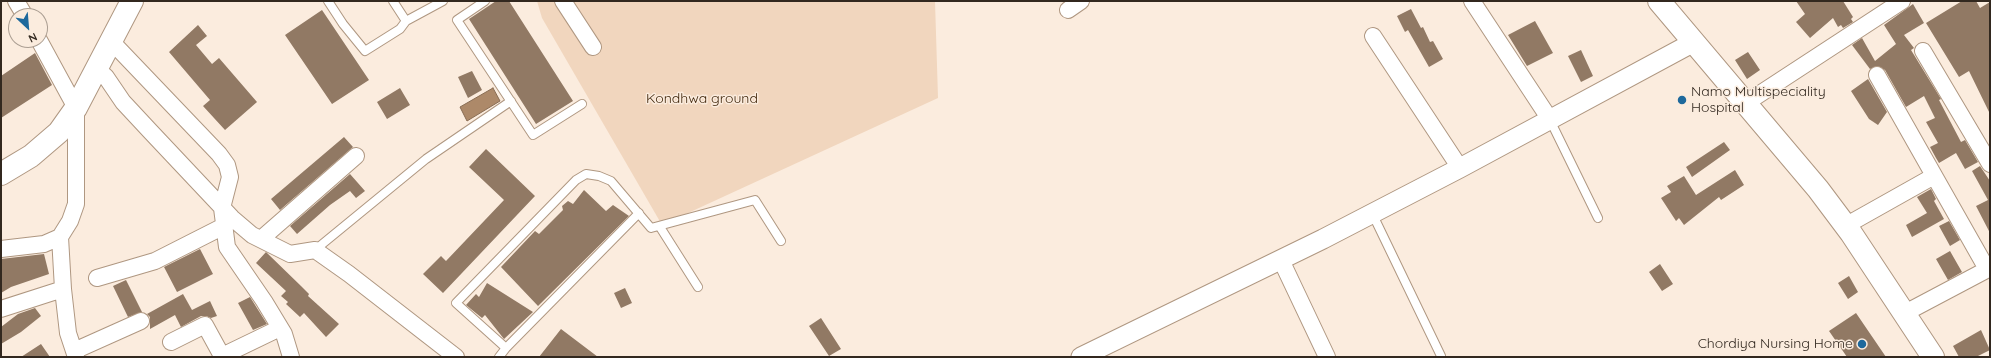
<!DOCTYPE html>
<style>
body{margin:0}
#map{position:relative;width:1991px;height:358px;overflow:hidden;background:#fbecde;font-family:Quicksand,sans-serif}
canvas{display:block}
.frame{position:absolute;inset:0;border:2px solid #32281f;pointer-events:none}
.north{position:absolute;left:8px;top:8px;width:40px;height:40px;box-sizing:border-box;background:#fbecde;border:1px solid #ab9e92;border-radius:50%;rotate:154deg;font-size:11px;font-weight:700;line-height:16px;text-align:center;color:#32281f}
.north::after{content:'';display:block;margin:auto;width:14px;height:18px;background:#1e699c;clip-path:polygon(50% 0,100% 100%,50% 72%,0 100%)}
</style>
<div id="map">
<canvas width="1991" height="358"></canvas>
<div class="frame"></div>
<div class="north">N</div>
</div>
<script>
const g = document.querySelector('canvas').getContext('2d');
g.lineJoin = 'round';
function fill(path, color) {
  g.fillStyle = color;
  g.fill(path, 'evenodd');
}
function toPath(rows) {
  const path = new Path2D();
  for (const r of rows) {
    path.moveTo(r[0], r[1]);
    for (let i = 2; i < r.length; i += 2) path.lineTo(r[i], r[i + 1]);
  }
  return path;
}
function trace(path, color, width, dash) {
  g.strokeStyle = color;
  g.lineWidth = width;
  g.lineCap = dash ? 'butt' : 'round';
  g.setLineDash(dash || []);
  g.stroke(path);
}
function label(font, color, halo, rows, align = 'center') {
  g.font = font + ' Quicksand,sans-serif';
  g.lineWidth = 3;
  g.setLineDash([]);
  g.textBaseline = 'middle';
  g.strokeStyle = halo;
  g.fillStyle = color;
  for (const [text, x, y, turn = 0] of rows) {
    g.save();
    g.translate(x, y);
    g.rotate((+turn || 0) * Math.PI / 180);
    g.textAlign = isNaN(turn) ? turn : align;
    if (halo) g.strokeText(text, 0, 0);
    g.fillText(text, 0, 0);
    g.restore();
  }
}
fill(toPath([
 [537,1,935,1,938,98,662,225,542,18]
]), '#f1d6be');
const water = toPath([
 [493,88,500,101,467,121,460,107,493,88]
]);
fill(water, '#ad8969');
trace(water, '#886c53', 1);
fill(toPath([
 [496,1,509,1,573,101,536,124,469,19],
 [1796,1,1843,1,1853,17,1851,19,1853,22,1843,28,1841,25,1838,27,1833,18,1810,38,1796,22,1805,14],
 [1962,1,1976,1,1980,8,1990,2,1990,114,1969,71,1959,77,1926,23],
 [1913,4,1924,23,1904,35,1914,48,1911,50,1941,99,1939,100,1961,142,1965,140,1978,162,1965,169,1956,153,1939,163,1936,158,1930,147,1938,143,1926,122,1935,118,1924,96,1906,107,1885,70,1877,66,1870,69,1852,45,1862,38,1875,61,1896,44,1884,25],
 [1411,9,1421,28,1423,27,1430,42,1433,41,1443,59,1429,67,1408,30,1405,32,1397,16],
 [322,10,369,80,332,104,285,35],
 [1535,21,1553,53,1527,66,1508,35],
 [198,25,207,36,196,45,212,64,219,58,257,102,225,130,203,106,210,100,169,52],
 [1581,50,1593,76,1581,82,1568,56],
 [1748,52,1760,70,1747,79,1735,60],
 [35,53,52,85,1,118,1,76],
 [472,71,482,90,468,98,458,77],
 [1868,79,1887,112,1878,125,1869,119,1851,91],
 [400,88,410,105,387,119,377,102],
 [344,137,353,147,280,210,271,199],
 [1724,142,1730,150,1692,177,1686,167],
 [486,149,535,196,443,293,423,274,441,256,446,261,504,200,469,167],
 [1980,166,1990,181,1990,233,1976,206,1988,200,1972,171],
 [1735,170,1744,185,1721,200,1719,197,1684,225,1679,218,1676,221,1661,198,1671,192,1667,186,1684,176,1696,195],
 [350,174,365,191,356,198,350,191,330,205,297,234,290,226],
 [1931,189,1936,199,1934,201,1944,219,1912,237,1906,225,1927,213,1917,197],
 [584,190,606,211,613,205,629,216,538,306,501,267,535,231,539,234,563,210,562,206,568,201,573,204],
 [1949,221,1960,240,1950,246,1939,226],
 [200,249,213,274,177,292,164,267],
 [1950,251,1962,272,1948,280,1936,259],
 [266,252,301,286,309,294,308,296,339,324,326,337,304,313,300,317,286,304,288,302,281,296,286,291,256,263],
 [44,254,49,274,11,287,1,293,1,259],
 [1660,264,1673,284,1662,291,1649,272],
 [1849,276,1858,292,1848,299,1838,283],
 [126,280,142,312,128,317,113,286],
 [487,283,533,312,504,339,485,315,482,318,466,305,476,294,479,297],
 [625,288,632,303,621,308,614,293],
 [183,294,192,310,210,301,217,316,211,318,206,316,201,316,181,327,175,315,150,329,150,317,147,314],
 [250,297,267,324,253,330,238,303],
 [35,308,41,316,21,332,1,344,1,327,18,314],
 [1856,313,1886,357,1847,357,1829,331],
 [821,318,841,349,829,356,809,326],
 [561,329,598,357,539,357],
 [1981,330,1990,350,1976,357,1959,357,1953,346],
 [41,344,50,357,21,357]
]), '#917964');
const service = toPath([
 [328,1,343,24,365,51,400,29,406,21,393,1],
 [485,1,457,20,533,135,582,104],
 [406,21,443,1],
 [1549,118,1598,218],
 [1372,213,1441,356],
 [660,227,698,287],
 [315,250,426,159,511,101],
 [506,348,639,213],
 [499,357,506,348,456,303,576,180,586,174,599,176,611,181,651,228,755,200,781,241]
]);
const minor = toPath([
 [16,1,25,16],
 [563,1,593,47],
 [1472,1,1549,118],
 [1068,10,1081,1],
 [1373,36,1460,168],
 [111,41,219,154,227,165,230,177,222,208,227,247,264,301,284,334,291,357],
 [1923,51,1990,164],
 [97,69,106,77,123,102,150,131,232,218,252,235,290,254,315,250,349,274,456,357],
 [1877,75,1987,269],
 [1746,103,1902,1],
 [1845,226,1934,176],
 [60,237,63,289,68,333,76,357],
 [261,239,356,156],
 [1,249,44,244,60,237,70,221,76,204,76,108,39,40],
 [1281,260,1327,357],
 [97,278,155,261,224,226],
 [1,309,63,289],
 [1905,313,1990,268],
 [171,342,205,325,222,356,280,328],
 [74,351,141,321]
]);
const tertiary = toPath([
 [1081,357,1323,239,1460,168,1694,42]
]);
const primary = toPath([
 [1659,1,1818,189,1851,233,1933,357]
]);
const trunk = toPath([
 [1,174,31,156,59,132,76,108,132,1]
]);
trace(service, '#af9781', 10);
trace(minor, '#af9781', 18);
trace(tertiary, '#af9781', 21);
trace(primary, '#af9781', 24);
trace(trunk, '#af9781', 24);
trace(service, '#fff', 8);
trace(minor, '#fff', 16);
trace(tertiary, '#fff', 19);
trace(primary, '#fff', 22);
trace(trunk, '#fff', 22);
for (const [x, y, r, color] of [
 [1682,100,5,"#1e699c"],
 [1862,344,5,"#1e699c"]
]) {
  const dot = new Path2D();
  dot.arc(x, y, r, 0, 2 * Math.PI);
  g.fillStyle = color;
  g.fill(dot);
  trace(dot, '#fbecde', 1.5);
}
label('14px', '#32281f', '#fbecde', [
 ["Namo Multispeciality",1691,92],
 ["Hospital",1691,108],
 ["Chordiya Nursing Home",1853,344,"right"]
], 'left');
label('14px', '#42280d', '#fbecde', [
 ["Kondhwa ground",702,99]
]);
</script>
